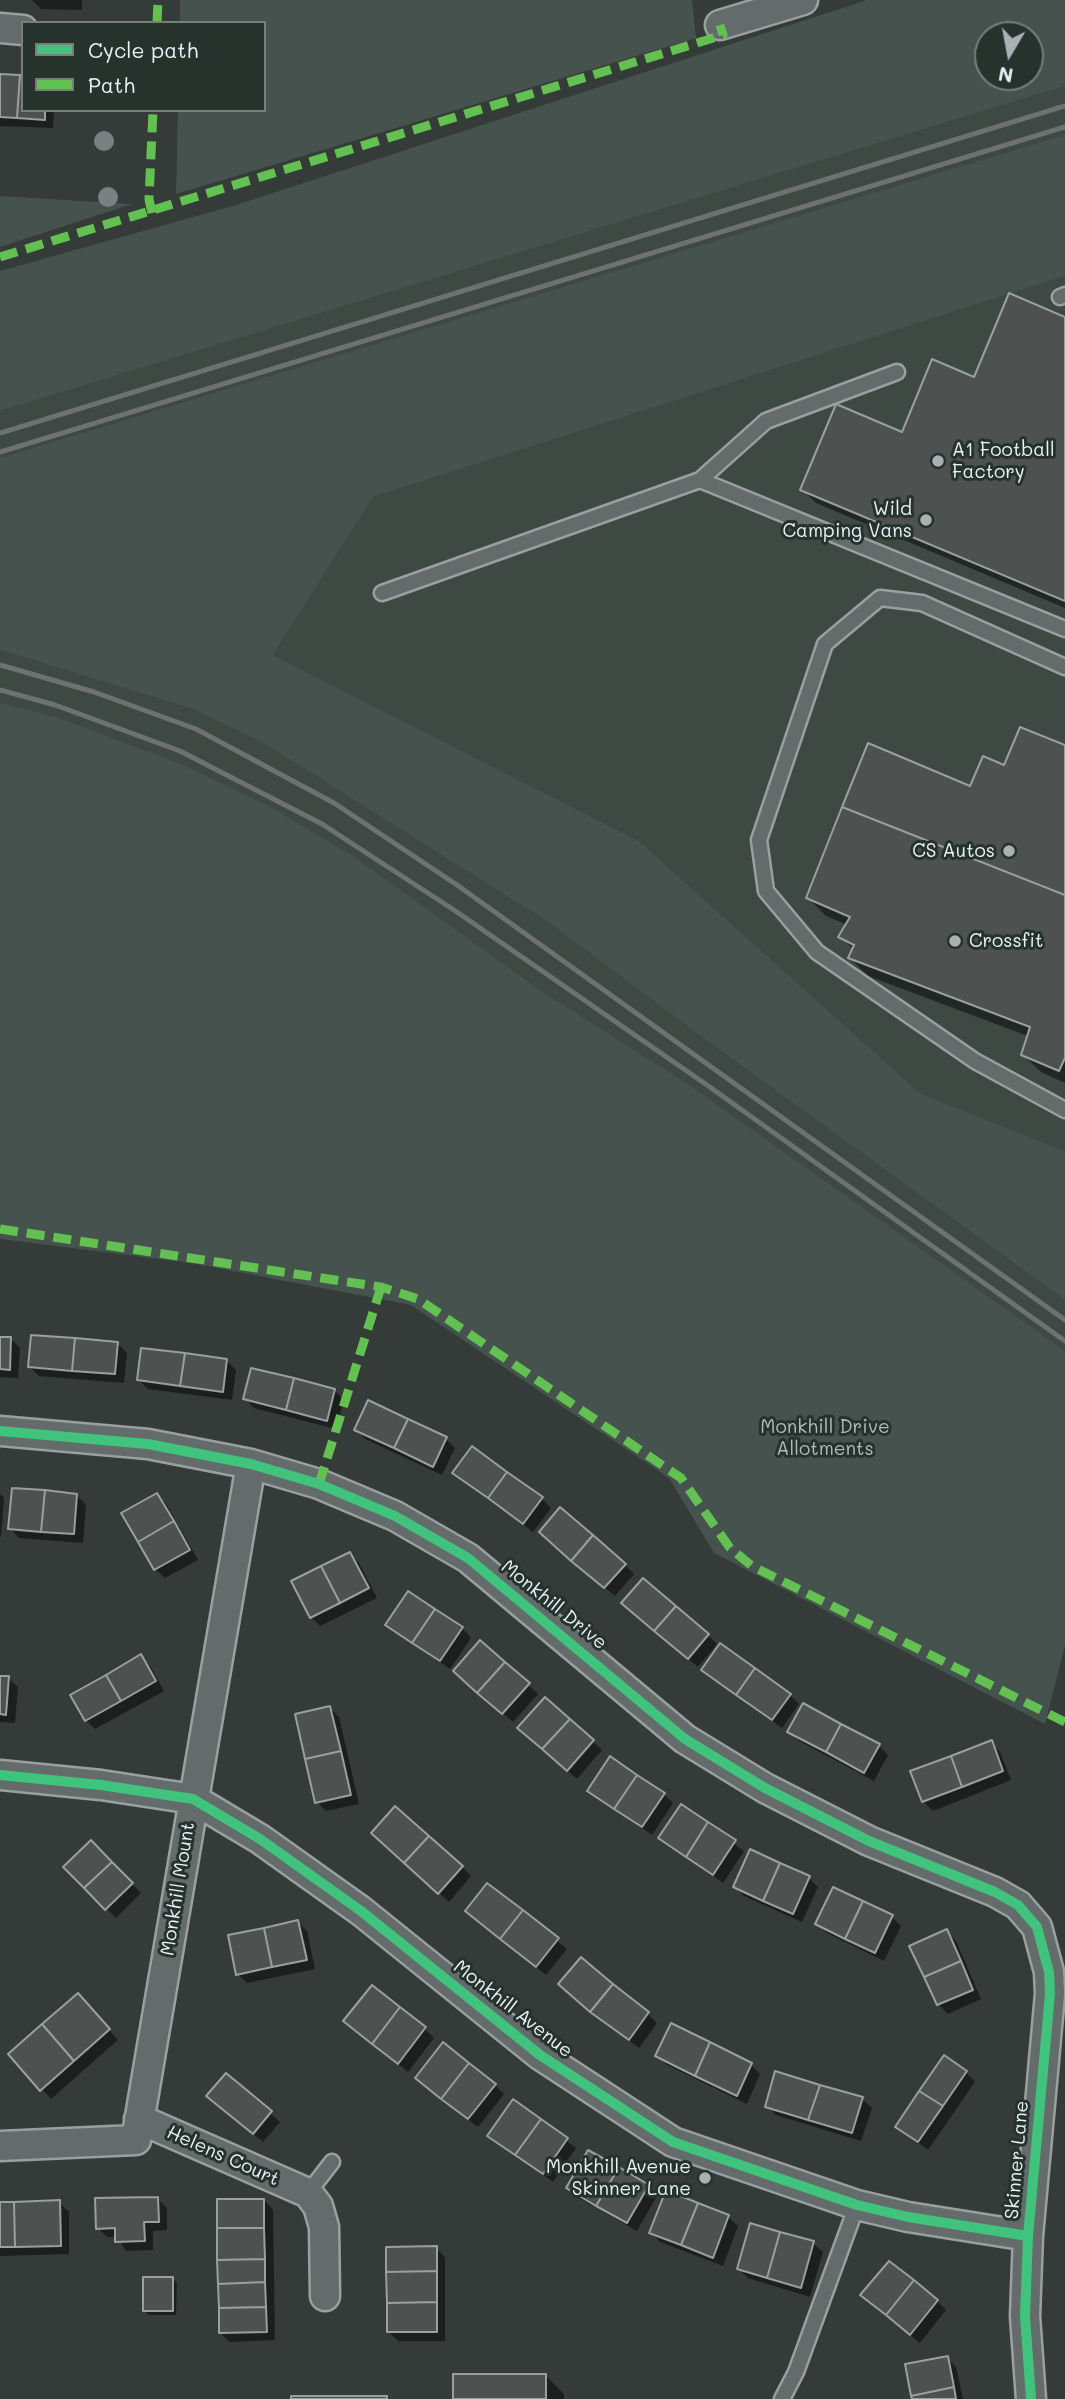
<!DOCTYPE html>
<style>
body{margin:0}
#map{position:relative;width:1065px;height:2399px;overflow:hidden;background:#353b38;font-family:Mali,sans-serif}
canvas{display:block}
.legend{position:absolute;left:21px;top:21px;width:245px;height:91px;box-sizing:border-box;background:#26332d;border:2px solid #747f7e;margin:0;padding:9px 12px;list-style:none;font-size:21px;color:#e8f1f8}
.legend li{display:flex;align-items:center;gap:14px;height:35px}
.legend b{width:35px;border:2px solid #747f7e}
.north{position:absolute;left:974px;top:21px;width:70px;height:70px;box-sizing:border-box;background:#26332d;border:2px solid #747f7e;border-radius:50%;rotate:190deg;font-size:19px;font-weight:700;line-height:28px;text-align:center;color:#e8f1f8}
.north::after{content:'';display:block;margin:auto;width:24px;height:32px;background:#a9b1b5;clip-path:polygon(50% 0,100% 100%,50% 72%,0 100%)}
</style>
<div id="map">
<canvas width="1065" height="2399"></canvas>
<ul class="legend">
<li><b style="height:9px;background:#40c37c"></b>Cycle path</li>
<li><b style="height:9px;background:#63c152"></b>Path</li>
</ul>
<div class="north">N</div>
</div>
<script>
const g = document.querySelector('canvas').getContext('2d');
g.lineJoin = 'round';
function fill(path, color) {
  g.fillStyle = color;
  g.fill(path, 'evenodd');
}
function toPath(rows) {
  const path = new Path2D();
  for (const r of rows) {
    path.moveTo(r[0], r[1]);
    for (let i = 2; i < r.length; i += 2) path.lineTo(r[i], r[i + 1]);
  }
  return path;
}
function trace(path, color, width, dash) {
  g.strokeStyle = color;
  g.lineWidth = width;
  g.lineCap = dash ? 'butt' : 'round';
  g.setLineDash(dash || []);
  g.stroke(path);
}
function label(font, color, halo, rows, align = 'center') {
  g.font = font + ' Mali,sans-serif';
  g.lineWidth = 6;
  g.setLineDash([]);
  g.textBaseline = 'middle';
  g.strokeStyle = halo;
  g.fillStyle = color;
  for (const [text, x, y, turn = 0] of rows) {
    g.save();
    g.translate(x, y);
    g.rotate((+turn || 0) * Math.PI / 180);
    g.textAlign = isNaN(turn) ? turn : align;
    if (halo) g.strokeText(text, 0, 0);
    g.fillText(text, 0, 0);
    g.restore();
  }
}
fill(toPath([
 [1065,86,1065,140,0,460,0,411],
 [1065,276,1065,1151,921,1094,639,841,273,655,373,497],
 [0,650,193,709,265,744,548,922,699,1035,1065,1300,1065,1356,0,864]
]), '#3e4944');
fill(toPath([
 [180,0,692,0,696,38,176,194,178,110,264,110,264,23,180,23],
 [867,0,1065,0,1065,86,0,411,0,271,236,205],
 [988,35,1030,35,1030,77,988,77],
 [1065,135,1065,276,373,497,273,655,639,841,921,1094,1065,1151,1065,1300,699,1035,548,922,265,744,193,709,0,650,0,458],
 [0,196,132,204,0,247],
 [0,703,59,718,183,765,274,809,353,856,541,991,689,1085,1065,1351,1065,1645,1045,1724,714,1553,669,1478,411,1305,191,1263,0,1239]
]), '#46524e');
fill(toPath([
 [32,0,82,0,82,10,41,9],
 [0,76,23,110,54,110,53,128,0,126],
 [1065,318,1065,608,816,503,802,489,903,435,975,379],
 [1065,747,1065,1083,1041,1072,1023,1055,1028,1036,868,976,850,958,854,950,840,936,848,925,826,916,808,898,1005,767],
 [0,1338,11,1339,20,1348,18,1378,0,1377],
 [117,1343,127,1353,124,1383,39,1376,30,1367],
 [227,1361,236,1370,232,1400,148,1389,139,1380],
 [252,1370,335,1391,344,1400,336,1429,254,1408,245,1398],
 [356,1429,446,1439,455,1448,442,1475,365,1439],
 [455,1473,541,1498,551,1508,533,1532],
 [0,1494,4,1498,1,1537,0,1537],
 [77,1495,86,1505,83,1543,19,1538,10,1528],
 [157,1495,166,1504,198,1560,165,1578,155,1569],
 [550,1541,625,1565,634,1574,615,1596],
 [350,1554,359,1563,377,1598,320,1626,311,1617],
 [633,1612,708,1635,717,1644,698,1667],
 [387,1625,462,1628,471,1638,450,1669],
 [480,1642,538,1694,513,1722,465,1680],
 [141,1657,150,1666,164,1691,95,1729,86,1720],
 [703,1670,790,1695,799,1704,782,1728],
 [0,1677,8,1678,18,1687,15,1723,0,1722],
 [545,1699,602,1750,577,1779,529,1737],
 [330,1708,339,1717,359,1804,326,1811,317,1802],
 [790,1732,879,1746,888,1755,874,1781,799,1741],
 [991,1742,1000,1752,1011,1780,933,1811,923,1801],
 [589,1791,664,1794,673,1803,652,1835],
 [682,1806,744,1851,723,1883,660,1838],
 [91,1842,141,1893,116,1918,66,1867],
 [382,1842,462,1867,471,1876,449,1902],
 [809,1878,818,1887,802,1922,744,1896,735,1887],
 [488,1885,567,1949,546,1975,467,1911],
 [892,1917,901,1926,884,1961,827,1933,818,1924],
 [298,1922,307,1931,315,1969,247,1983,238,1974],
 [947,1931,956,1941,981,1999,948,2014,938,2004],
 [569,1993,648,2014,657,2023,639,2048],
 [87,2004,118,2040,51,2099,10,2054],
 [345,2021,425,2029,434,2038,408,2072],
 [657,2055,751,2065,760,2074,747,2104,667,2065],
 [966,2072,975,2082,928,2150,897,2127],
 [226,2076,280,2122,263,2142,218,2105],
 [495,2085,504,2094,478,2127,427,2087],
 [862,2099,872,2108,861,2141,776,2115,767,2106],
 [514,2102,576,2148,553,2182,490,2135],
 [648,2186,657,2196,637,2231,577,2197,568,2188],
 [667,2192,728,2217,738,2226,723,2266,660,2242,651,2232],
 [158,2199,167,2208,167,2230,153,2231,153,2250,126,2251,117,2237,107,2237,98,2228],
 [264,2200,273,2210,275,2340,230,2342,220,2333],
 [59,2202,69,2212,69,2254,0,2256,0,2203],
 [813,2243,823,2252,810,2297,748,2278,739,2269],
 [436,2248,445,2257,445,2341,398,2341,389,2332],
 [173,2279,177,2283,176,2315,149,2315,144,2310],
 [937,2301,946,2310,920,2343,872,2304],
 [947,2358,956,2367,963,2399,913,2399],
 [546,2376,564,2394,564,2399,455,2399]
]), '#0007');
const building = toPath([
 [0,74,20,75,17,118,0,117,0,74],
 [20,75,23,76,23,110,45,110,45,120,17,118,20,75],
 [1009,293,1065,317,1065,601,800,490,836,404,902,432,932,359,974,377,1009,293],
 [1020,727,1065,745,1065,895,842,807,868,743,970,786,983,756,1004,765,1020,727],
 [842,807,1065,895,1065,1058,1059,1071,1021,1055,1030,1027,848,958,854,945,838,937,850,917,806,898,842,807],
 [31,1335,75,1338,72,1371,28,1367,31,1335],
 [0,1337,11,1337,10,1370,0,1369,0,1337],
 [75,1338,118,1342,115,1374,72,1371,75,1338],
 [141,1348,185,1353,180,1386,137,1380,141,1348],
 [185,1353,227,1359,223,1392,180,1386,185,1353],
 [251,1368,294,1378,286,1410,243,1399,251,1368],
 [294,1378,335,1389,327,1421,286,1410,294,1378],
 [368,1400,408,1419,394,1448,354,1430,368,1400],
 [408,1419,447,1437,433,1467,394,1448,408,1419],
 [472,1446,507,1472,488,1498,452,1473,472,1446],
 [507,1472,543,1497,523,1524,488,1498,507,1472],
 [12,1488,45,1490,41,1532,8,1529,12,1488],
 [45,1490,77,1494,74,1534,41,1532,45,1490],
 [157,1493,174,1521,138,1542,121,1513,157,1493],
 [560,1507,593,1535,571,1561,539,1532,560,1507],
 [174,1521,190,1550,154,1570,138,1542,174,1521],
 [593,1535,626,1564,604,1588,571,1561,593,1535],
 [350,1552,369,1588,340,1603,321,1566,350,1552],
 [321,1566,340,1603,310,1618,291,1581,321,1566],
 [643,1578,676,1606,654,1631,621,1603,643,1578],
 [408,1591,435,1609,412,1643,385,1625,408,1591],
 [676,1606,709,1634,688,1659,654,1631,676,1606],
 [435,1609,463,1627,440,1661,412,1643,435,1609],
 [480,1640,505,1662,477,1693,453,1671,480,1640],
 [720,1643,755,1668,736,1695,701,1670,720,1643],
 [141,1654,156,1681,121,1701,106,1675,141,1654],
 [505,1662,530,1683,502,1714,477,1693,505,1662],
 [755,1668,791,1694,772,1720,736,1695,755,1668],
 [106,1675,121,1701,85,1721,70,1695,106,1675],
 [0,1676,9,1676,6,1715,0,1714,0,1676],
 [545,1697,570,1719,542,1749,517,1728,545,1697],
 [803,1703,841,1724,826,1752,787,1732,803,1703],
 [330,1706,341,1751,305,1759,295,1714,330,1706],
 [570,1719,594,1740,567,1771,542,1749,570,1719],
 [841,1724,880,1744,864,1773,826,1752,841,1724],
 [992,1740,1003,1771,962,1787,951,1756,992,1740],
 [341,1751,351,1795,315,1803,305,1759,341,1751],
 [610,1756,637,1775,614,1809,587,1791,610,1756],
 [951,1756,962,1787,922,1802,910,1771,951,1756],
 [637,1775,665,1793,642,1827,614,1809,637,1775],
 [681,1804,708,1822,686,1857,658,1838,681,1804],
 [395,1806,429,1836,404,1863,371,1833,395,1806],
 [708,1822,736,1840,713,1875,686,1857,708,1822],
 [429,1836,463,1866,438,1894,404,1863,429,1836],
 [91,1840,112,1862,84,1888,63,1867,91,1840],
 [750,1849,780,1863,763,1901,733,1887,750,1849],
 [112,1862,133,1883,105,1910,84,1888,112,1862],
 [780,1863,810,1876,793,1914,763,1901,780,1863],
 [487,1883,523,1910,500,1939,465,1911,487,1883],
 [833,1887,863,1901,845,1939,815,1924,833,1887],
 [863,1901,893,1915,875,1953,845,1939,863,1901],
 [523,1910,559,1938,536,1967,500,1939,523,1910],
 [298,1920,307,1960,272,1967,264,1928,298,1920],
 [264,1928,272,1967,236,1975,228,1935,264,1928],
 [947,1929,961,1961,924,1977,909,1946,947,1929],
 [581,1957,613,1984,590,2012,558,1984,581,1957],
 [961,1961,973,1990,937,2005,924,1977,961,1961],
 [613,1984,649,2012,629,2040,590,2012,613,1984],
 [372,1985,400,2007,372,2044,343,2021,372,1985],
 [78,1993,110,2029,74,2061,42,2024,78,1993],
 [400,2007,426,2027,398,2064,372,2044,400,2007],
 [671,2023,710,2042,695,2076,655,2056,671,2023],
 [42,2024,74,2061,40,2091,8,2054,42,2024],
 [443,2042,469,2063,441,2099,415,2078,443,2042],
 [710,2042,752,2063,737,2096,695,2076,710,2042],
 [944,2055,967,2071,943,2106,919,2091,944,2055],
 [469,2063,496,2084,468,2119,441,2099,469,2063],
 [775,2071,820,2085,808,2120,765,2107,775,2071],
 [226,2073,272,2111,253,2134,206,2096,226,2073],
 [820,2085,863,2097,852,2133,808,2120,820,2085],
 [919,2091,943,2106,918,2142,895,2127,919,2091],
 [513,2099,541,2119,515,2155,487,2136,513,2099],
 [541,2119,568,2138,543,2174,515,2155,541,2119],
 [588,2150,619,2167,596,2206,566,2188,588,2150],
 [619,2167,649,2185,627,2223,596,2206,619,2167],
 [666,2190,698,2203,681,2245,649,2233,666,2190],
 [158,2197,159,2222,144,2222,145,2241,115,2242,115,2228,96,2229,95,2198,158,2197],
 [217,2199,264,2199,264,2228,217,2228,217,2199],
 [60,2200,61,2246,15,2247,14,2202,60,2200],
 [0,2202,14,2202,15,2247,0,2247,0,2202],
 [698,2203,729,2215,713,2258,681,2245,698,2203],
 [750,2223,780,2232,767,2278,737,2269,750,2223],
 [217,2228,264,2228,265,2259,217,2260,217,2228],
 [780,2232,814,2241,801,2288,767,2278,780,2232],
 [437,2246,437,2271,386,2272,386,2247,437,2246],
 [265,2259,265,2282,218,2284,217,2260,265,2259],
 [889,2261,914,2280,886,2315,860,2295,889,2261],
 [437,2271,437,2302,387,2303,386,2272,437,2271],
 [143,2277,173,2277,173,2311,143,2311,143,2277],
 [914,2280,938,2300,910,2335,886,2315,914,2280],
 [265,2282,266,2307,219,2308,218,2284,265,2282],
 [437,2302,437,2332,387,2332,387,2303,437,2302],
 [266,2307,267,2332,219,2333,219,2308,266,2307],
 [948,2356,954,2387,911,2396,905,2364,948,2356],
 [453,2374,546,2374,546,2399,453,2399,453,2374],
 [954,2387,956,2399,912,2399,911,2396,954,2387],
 [291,2396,387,2396,387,2399,291,2399,291,2396]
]);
fill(building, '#4d5250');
trace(building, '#9a9f9f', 2);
const service = toPath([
 [1060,297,1065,295],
 [897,372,766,421,700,480,1065,629],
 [382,593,700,480],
 [1065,667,922,603,880,598,825,644,759,840,766,891,817,952,975,1061,1065,1110],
 [308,2193,332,2162],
 [782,2399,796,2372,857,2205]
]);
const minor = toPath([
 [720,25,803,0],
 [0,28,23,30],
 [0,1431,148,1444,251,1464,319,1484,395,1516,468,1558,685,1739,765,1788,869,1841,995,1892,1018,1905,1037,1927,1049,1972,1050,1994,1028,2236,1025,2316,1031,2399],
 [0,1775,101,1785,193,1799,260,1839,361,1911,540,2055,673,2142,857,2205,908,2217,1028,2236],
 [139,2119,308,2193,318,2206,324,2227,325,2296],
 [0,2146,136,2140,251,1464]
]);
trace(service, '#9a9f9f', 19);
trace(minor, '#9a9f9f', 33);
trace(service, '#646b6b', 14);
trace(minor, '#646b6b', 28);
trace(toPath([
 [0,433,1065,106],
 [0,452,1065,127],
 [0,665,94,692,196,729,334,803,457,885,1065,1320],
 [0,690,55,705,180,751,322,824,454,910,707,1085,1065,1341]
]), '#6e7171', 5);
trace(toPath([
 [157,23,158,0],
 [152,213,149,199,153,110],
 [0,257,723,35,720,25],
 [0,1229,381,1287,418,1299,681,1478,730,1548,752,1566,1065,1722],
 [319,1484,381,1287]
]), '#63c152', 9, [18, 9]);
trace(toPath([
 [0,1431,148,1444,251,1464,319,1484,395,1516,468,1558,685,1739,765,1788,869,1841,995,1892,1018,1905,1037,1927,1049,1972,1050,1994,1028,2236,1025,2316,1031,2399],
 [0,1775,101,1785,193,1799,260,1839,361,1911,540,2055,673,2142,857,2205,908,2217,1028,2236]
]), '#40c37c', 10);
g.fillStyle = '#798182';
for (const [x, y] of [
 [104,141],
 [108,197]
]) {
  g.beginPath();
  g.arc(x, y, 10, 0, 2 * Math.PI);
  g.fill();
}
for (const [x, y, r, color] of [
 [938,461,7,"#a9b1b5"],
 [926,520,7,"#a9b1b5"],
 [1009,851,7,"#a9b1b5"],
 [955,941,7,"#a9b1b5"],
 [705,2178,7,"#a9b1b5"]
]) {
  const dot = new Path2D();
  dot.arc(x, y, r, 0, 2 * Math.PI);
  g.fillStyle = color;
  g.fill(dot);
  trace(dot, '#26332d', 2.5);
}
label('19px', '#e8f1f8', '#26332d', [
 ["A1 Football",952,450,"left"],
 ["Factory",952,472,"left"],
 ["Wild",912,509],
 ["Camping Vans",912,531],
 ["CS Autos",995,851],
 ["Crossfit",969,941,"left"],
 ["Monkhill Avenue",691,2167],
 ["Skinner Lane",691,2189]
], 'right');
label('19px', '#b0bbbe', '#26332d', [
 ["Monkhill Drive",825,1427],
 ["Allotments",825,1449]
]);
label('19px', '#e8f1f8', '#26332d', [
 ["Monkhill Drive",554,1605,39],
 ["Monkhill Mount",178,1889,-81],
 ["Monkhill Avenue",513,2009,38],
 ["Helens Court",223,2156,24],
 ["Skinner Lane",1017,2160,-85]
]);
</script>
